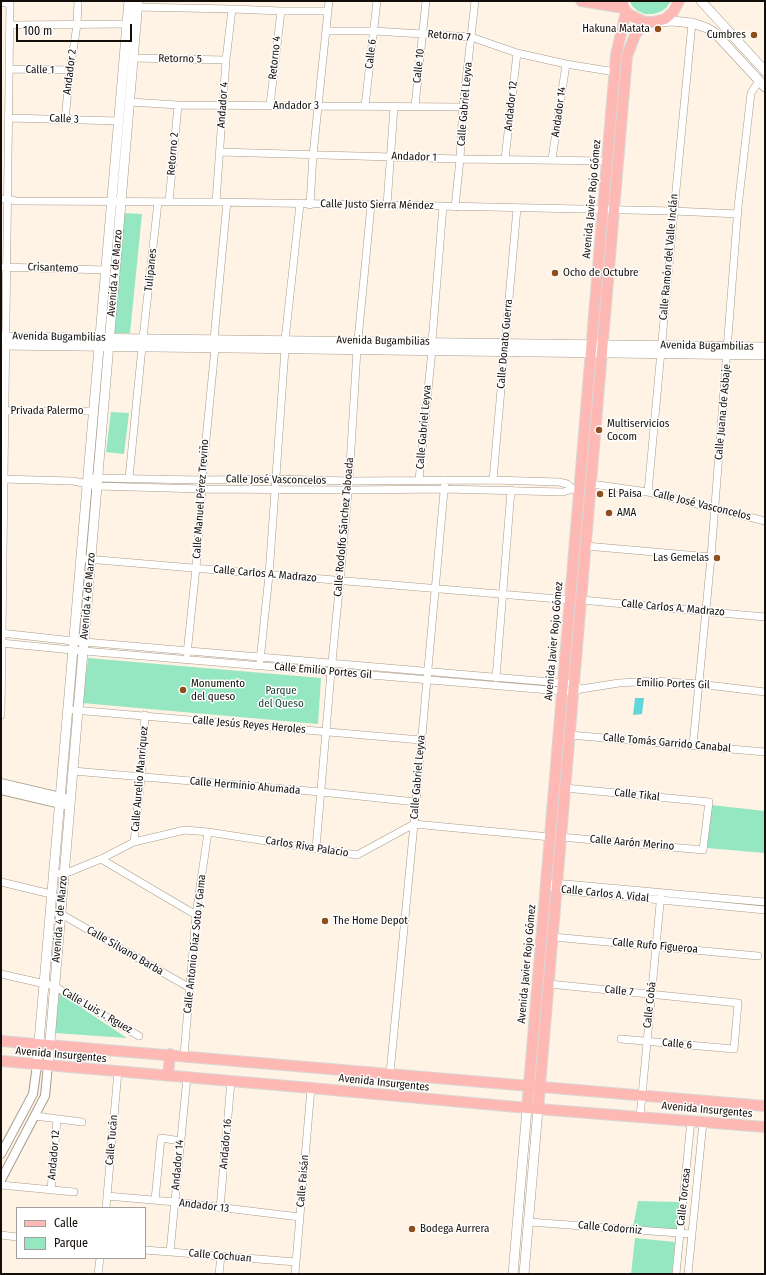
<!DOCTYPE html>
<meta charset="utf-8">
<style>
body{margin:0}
#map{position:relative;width:766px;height:1275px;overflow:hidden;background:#fef3e5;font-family:"Fira Sans Condensed",sans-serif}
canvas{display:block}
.frame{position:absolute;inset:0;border:2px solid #130e09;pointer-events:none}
.legend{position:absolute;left:16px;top:1207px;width:130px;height:52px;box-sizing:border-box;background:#fff;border:1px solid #a19f9d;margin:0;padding:5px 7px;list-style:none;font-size:12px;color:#130e09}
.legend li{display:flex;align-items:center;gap:8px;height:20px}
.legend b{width:20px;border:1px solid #a19f9d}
.scale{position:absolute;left:16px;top:24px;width:116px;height:18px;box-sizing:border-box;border:2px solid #130e09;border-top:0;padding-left:5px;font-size:12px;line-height:14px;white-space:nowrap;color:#130e09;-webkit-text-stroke:3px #fff;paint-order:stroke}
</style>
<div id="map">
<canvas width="766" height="1275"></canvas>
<div class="frame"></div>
<ul class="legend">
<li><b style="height:5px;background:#feb9b5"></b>Calle</li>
<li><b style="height:11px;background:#94e7c1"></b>Parque</li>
</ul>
<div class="scale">100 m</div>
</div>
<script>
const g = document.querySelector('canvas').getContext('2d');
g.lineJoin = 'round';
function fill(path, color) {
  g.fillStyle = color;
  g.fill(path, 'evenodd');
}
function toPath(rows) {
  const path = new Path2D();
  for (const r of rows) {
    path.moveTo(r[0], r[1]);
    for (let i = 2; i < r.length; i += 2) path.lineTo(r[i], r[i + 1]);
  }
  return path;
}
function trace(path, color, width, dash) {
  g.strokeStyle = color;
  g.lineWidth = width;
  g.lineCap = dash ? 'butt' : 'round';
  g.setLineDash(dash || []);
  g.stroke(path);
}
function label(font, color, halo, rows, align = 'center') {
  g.font = font + ' "Fira Sans Condensed",sans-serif';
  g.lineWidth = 3;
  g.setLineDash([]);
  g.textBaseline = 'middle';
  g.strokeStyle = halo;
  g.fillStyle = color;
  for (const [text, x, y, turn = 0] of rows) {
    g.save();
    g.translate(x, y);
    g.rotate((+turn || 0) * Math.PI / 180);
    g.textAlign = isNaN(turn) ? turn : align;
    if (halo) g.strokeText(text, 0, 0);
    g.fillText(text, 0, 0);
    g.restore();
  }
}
fill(toPath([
 [630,1,671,1,666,8,660,12,653,14,645,14,638,11,632,6],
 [123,213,142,214,130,333,112,333],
 [111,412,129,413,124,454,106,452],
 [88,658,321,678,318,724,82,703],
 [711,805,765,811,765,853,707,848],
 [59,993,127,1038,55,1033],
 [638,1201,680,1202,677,1231,633,1227],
 [635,1238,675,1242,672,1274,631,1274]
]), '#94e7c1');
fill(toPath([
 [635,698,644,698,642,714,633,715]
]), '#61d7da');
const minor = toPath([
 [1,2,10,4],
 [133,7,232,9,281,11,328,11],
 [10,25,127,24],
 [327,31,374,31,471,37,517,53,566,64,615,72],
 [133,58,226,60],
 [9,69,70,70],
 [130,102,178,105,463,107],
 [270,105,281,11],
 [365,106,377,1],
 [415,106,426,1],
 [9,118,119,121],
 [65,119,70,70,77,25,78,1],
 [220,152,460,159,607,161],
 [505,159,517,53],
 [552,159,566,64],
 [1,199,8,199,16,201,216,202,443,206,674,211,738,214],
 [169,202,178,105],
 [216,202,226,60,232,9],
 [310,205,313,155,329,1],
 [387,205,394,107],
 [455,207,460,159,463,107,475,1],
 [1,267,106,270],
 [143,338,158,202],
 [214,339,227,202],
 [285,340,300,204],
 [432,342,443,206],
 [1,411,93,411],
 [94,478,202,480,276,479,349,481,493,480,559,482,567,484,573,489],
 [129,478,142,347],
 [1,479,73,481,97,486,202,489,348,490,444,489,563,492,573,489,579,490],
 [419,480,432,350],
 [493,480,517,208],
 [591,484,648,492,765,521],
 [648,492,674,211,692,23],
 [586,546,711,557],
 [87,559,570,600],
 [581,600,765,617],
 [1,633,73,641,574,684,578,687],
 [1,643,72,650,573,692,581,689,619,683,653,681,699,684,765,692],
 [187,654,196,568,202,489,202,480,215,348],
 [260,661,269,575,285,349],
 [496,678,511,490],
 [74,710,421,740],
 [1,715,10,1],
 [570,735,765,752],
 [693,745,711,557,738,207,751,93,759,81],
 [73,771,321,792,416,802],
 [561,837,703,850,709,802,565,788],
 [134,842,141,777,145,715],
 [316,848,331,672,340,580,349,481,357,350,371,205],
 [101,859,196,915],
 [53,873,64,874,101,859,134,842,185,830,208,832,357,855,414,824,550,837],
 [1,882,51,894],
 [554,883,765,902],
 [546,884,557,890,765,910],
 [50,911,61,914,190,988],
 [553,937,758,956],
 [1,974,54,986,139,1036],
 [549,984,738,1003,734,1049,621,1039],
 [184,1055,196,915,208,832],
 [390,1073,414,824,445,480],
 [35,1116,82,1122],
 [640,1117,661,893],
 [1,1185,74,1192],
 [51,1190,57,1120],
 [107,1196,175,1202,300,1217],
 [155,1200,161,1138,181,1141],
 [106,1208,118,1071],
 [220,1208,231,1081],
 [529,1222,692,1234],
 [1,1235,17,1237],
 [145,1250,296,1262],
 [170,1252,187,1077],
 [98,1274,100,1258],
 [219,1274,221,1256],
 [295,1274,311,1088],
 [676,1274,691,1120],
 [688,1274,703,1122]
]);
const tertiary = toPath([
 [1,783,65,798],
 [1,790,69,806],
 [1,1154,33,1094,37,1065],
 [1,1180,45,1096,48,1065]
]);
const secondary = toPath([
 [701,1,765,71],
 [658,22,672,21,692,23,707,28,715,33,765,87],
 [1,337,765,347],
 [1,345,765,355],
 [37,1065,129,1],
 [48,1065,138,1],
 [513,1274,527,1108],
 [524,1274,538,1109]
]);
const primary = toPath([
 [581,1,624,8],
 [621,1,626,12,632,16,645,22,654,22,665,19,673,12,679,1],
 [1,1041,765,1106],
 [1,1061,311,1088,538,1109,765,1127],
 [168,1076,170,1054],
 [527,1108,616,55,626,12],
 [538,1109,627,56,635,35,645,22]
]);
trace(minor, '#a89b8b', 8);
trace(tertiary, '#a89b8b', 10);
trace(secondary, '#a89b8b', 10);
trace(primary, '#d9d8d8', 12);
trace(minor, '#fff', 7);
trace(tertiary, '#fff', 8);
trace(secondary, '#fff', 9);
trace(primary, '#feb9b5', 10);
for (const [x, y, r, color] of [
 [658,29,4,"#904e1c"],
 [754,35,4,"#904e1c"],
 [555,273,4,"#904e1c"],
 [599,430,4,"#904e1c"],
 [600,494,4,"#904e1c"],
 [609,513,4,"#904e1c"],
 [717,558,4,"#904e1c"],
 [183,690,4,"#904e1c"],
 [325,921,4,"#904e1c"],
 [412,1229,4,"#904e1c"]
]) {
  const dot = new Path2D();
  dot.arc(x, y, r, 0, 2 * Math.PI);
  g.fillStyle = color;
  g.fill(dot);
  trace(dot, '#fff', 1.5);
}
label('11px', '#130e09', '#fff', [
 ["Hakuna Matata",650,29,"right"],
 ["Cumbres",746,35,"right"],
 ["Ocho de Octubre",563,273],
 ["Multiservicios",607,424],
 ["Cocom",607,437],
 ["El Paisa",608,494],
 ["AMA",617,513],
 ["Las Gemelas",709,558,"right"],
 ["Monumento",191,684],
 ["del queso",191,697],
 ["The Home Depot",333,921],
 ["Bodega Aurrera",420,1229]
], 'left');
label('11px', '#130e09', '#fff', [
 ["Retorno 7",449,36,5],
 ["Calle 6",371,54,-83],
 ["Retorno 4",275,58,-84],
 ["Retorno 5",180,59,1],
 ["Calle 10",419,66,-84],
 ["Calle 1",40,70,1],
 ["Andador 2",70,72,-83],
 ["Calle Gabriel Leyva",465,104,-85],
 ["Andador 4",223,105,-86],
 ["Andador 3",296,106],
 ["Andador 12",511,106,-84],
 ["Andador 14",559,112,-82],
 ["Calle 3",64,119,2],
 ["Retorno 2",173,154,-85],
 ["Andador 1",414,157,2],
 ["Avenida Javier Rojo Gómez",592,199,-85],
 ["Calle Justo Sierra Méndez",377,205,1],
 ["Calle Ramón del Valle Inclán",669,257,-85],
 ["Crisantemo",53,268,2],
 ["Tulipanes",151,270,-84],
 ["Avenida 4 de Marzo",115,273,-85],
 ["Avenida Bugambilias",59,337,1],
 ["Avenida Bugambilias",383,341,1],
 ["Calle Donato Guerra",505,344,-85],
 ["Avenida Bugambilias",707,346,1],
 ["Privada Palermo",47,411],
 ["Calle Juana de Asbaje",723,412,-85],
 ["Calle Gabriel Leyva",424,427,-85],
 ["Calle José Vasconcelos",276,480,1],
 ["Calle Manuel Pérez Treviño",201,499,-86],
 ["Calle José Vasconcelos",702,505,14],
 ["Calle Rodolfo Sánchez Taboada",344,527,-85],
 ["Calle Carlos A. Madrazo",265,574,5],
 ["Avenida 4 de Marzo",88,596,-85],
 ["Calle Carlos A. Madrazo",673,608,5],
 ["Avenida Javier Rojo Gómez",554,641,-85],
 ["Calle Emilio Portes Gil",323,671,5],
 ["Emilio Portes Gil",673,684,2],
 ["Calle Jesús Reyes Heroles",249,725,5],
 ["Calle Tomás Garrido Canabal",667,743,5],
 ["Calle Gabriel Leyva",418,777,-85],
 ["Calle Aurelio Manriquez",140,779,-85],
 ["Calle Herminio Ahumada",245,786,5],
 ["Calle Tikal",637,795,6],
 ["Calle Aarón Merino",632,843,5],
 ["Carlos Riva Palacio",307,847,9],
 ["Calle Carlos A. Vidal",605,894,6],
 ["Avenida 4 de Marzo",60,919,-85],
 ["Calle Antonio Díaz Soto y Gama",195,944,-84],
 ["Calle Rufo Figueroa",655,946,5],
 ["Calle Silvano Barba",125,951,30],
 ["Avenida Javier Rojo Gómez",527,964,-85],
 ["Calle 7",619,991,6],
 ["Calle Cobá",650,1005,-84],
 ["Calle Luis I. Rguez",97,1011,30],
 ["Calle 6",677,1044,5],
 ["Avenida Insurgentes",61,1055,5],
 ["Avenida Insurgentes",384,1083,6],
 ["Avenida Insurgentes",707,1110,5],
 ["Calle Tucán",112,1140,-85],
 ["Andador 16",226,1144,-85],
 ["Andador 12",54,1155,-85],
 ["Andador 14",178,1165,-85],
 ["Calle Faisán",303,1181,-85],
 ["Calle Torcasa",684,1197,-84],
 ["Andador 13",204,1206,7],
 ["Calle Codorniz",610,1228,5],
 ["Calle Cochuan",220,1256,5]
]);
label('11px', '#1a4231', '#fff', [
 ["Parque",281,691],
 ["del Queso",281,704]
]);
</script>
